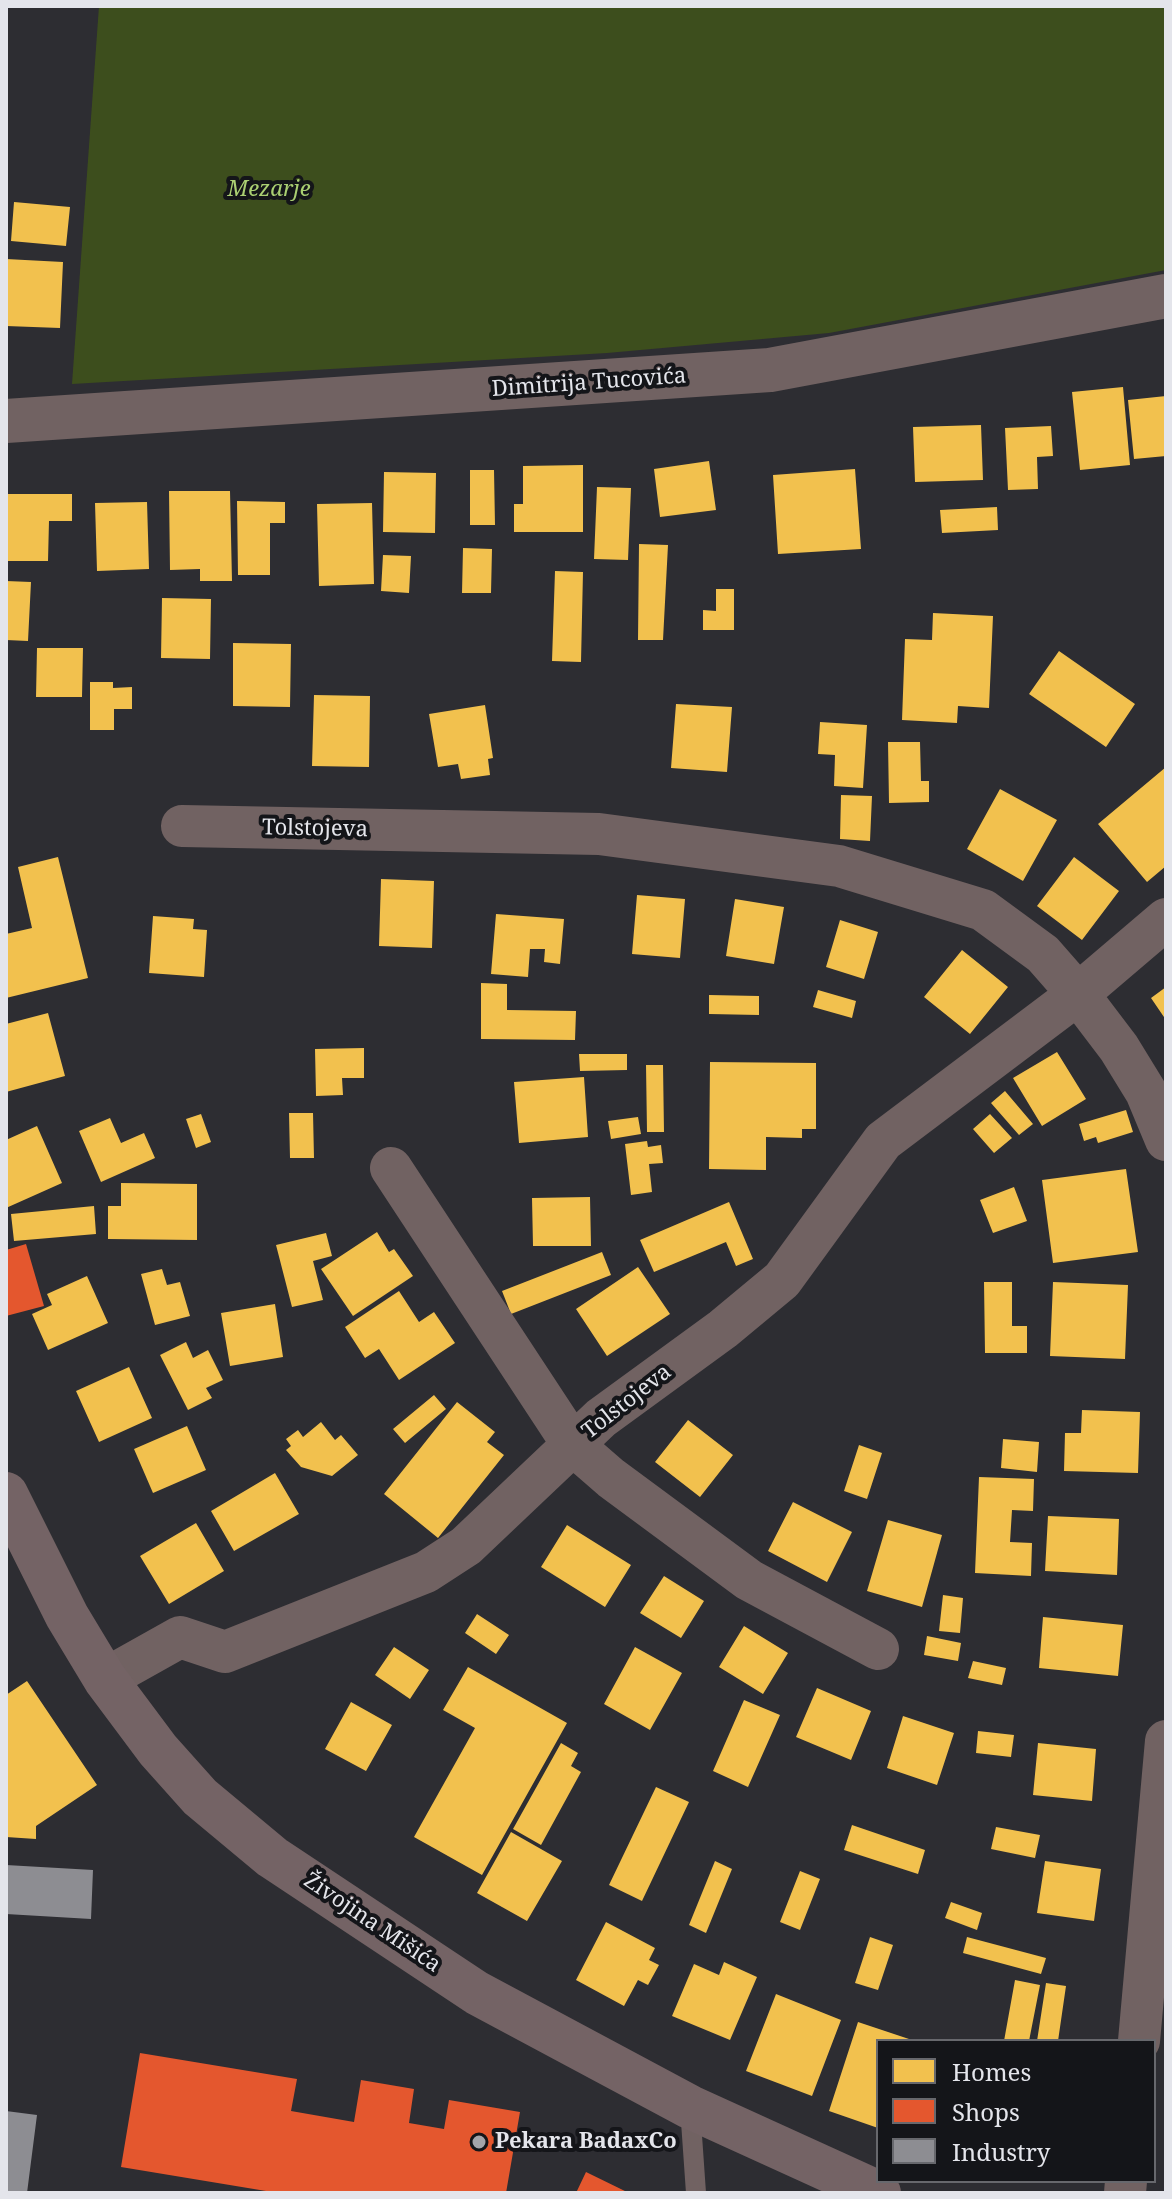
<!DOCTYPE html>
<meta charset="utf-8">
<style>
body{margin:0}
#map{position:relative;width:1172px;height:2199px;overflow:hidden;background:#2d2d32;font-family:"Noto Serif",serif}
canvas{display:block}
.frame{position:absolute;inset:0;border:8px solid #e4e5eb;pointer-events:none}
.legend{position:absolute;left:876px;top:2039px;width:280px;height:144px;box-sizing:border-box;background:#141519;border:2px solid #67686d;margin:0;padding:10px 14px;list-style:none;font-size:24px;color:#e4e5eb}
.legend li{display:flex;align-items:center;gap:16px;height:40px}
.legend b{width:40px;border:2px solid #67686d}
</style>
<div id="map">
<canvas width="1172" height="2199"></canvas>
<div class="frame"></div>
<ul class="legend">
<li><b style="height:22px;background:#f2c14e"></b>Homes</li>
<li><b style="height:22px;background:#e4572e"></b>Shops</li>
<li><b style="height:22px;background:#8d8d92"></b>Industry</li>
</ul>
</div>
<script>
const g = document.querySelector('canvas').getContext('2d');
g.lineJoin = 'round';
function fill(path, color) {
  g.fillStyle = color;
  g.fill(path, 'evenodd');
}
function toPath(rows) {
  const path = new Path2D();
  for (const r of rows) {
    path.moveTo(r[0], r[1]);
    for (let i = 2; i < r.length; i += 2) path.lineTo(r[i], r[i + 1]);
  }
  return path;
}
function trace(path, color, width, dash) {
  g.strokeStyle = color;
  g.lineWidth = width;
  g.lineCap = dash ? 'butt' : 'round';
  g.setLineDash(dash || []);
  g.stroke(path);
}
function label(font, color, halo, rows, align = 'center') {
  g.font = font + ' "Noto Serif",serif';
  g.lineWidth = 8;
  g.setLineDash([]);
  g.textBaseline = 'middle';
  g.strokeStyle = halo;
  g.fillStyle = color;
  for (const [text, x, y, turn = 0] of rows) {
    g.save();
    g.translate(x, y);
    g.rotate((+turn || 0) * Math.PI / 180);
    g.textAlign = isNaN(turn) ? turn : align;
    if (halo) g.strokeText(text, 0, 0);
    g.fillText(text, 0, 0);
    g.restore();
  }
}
fill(toPath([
 [99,6,1166,6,1166,270,829,333,607,353,72,384]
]), '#3d4e1d');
fill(toPath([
 [14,202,70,207,66,246,11,241],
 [6,259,63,262,60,328,6,326],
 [1123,387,1130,465,1080,470,1072,392],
 [1166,396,1166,456,1134,459,1128,400],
 [981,425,983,480,915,482,913,427],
 [1051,426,1053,456,1037,457,1038,489,1008,490,1005,428],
 [709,461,716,510,660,517,654,469],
 [583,465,583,532,514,532,514,504,523,504,523,466],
 [855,469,861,549,778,554,773,475],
 [470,470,494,470,495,525,470,525],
 [384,472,436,473,435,533,383,532],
 [597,487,631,488,628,560,594,559],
 [169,491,230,491,232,581,200,581,200,569,170,570],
 [6,494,72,494,72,521,49,521,48,561,6,561],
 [237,501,285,502,285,523,270,523,270,575,238,575],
 [147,502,149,569,97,571,95,503],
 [372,503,374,584,319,586,317,504],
 [997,507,998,530,942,533,940,510],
 [639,544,668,545,663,640,638,640],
 [463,548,492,549,491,593,462,593],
 [383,555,411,556,409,593,381,591],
 [555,571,583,572,581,662,552,661],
 [6,581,31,582,28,641,6,640],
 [716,589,734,589,734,630,703,630,703,610,716,611],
 [162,598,211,599,210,659,161,658],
 [933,613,993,616,989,708,958,706,957,723,902,720,905,639,932,640],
 [233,643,291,644,290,707,233,706],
 [37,648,83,648,82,697,36,697],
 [1059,651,1135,704,1106,747,1029,694],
 [90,682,113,682,113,688,132,687,132,709,114,709,114,730,90,730],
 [314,695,370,696,369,767,312,766],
 [676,704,732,707,727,772,671,768],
 [485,705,493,758,488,759,490,775,461,779,458,764,438,767,429,714],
 [820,722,867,725,863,788,834,786,835,755,818,754],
 [888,742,920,742,921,781,929,781,929,802,889,803],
 [1166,767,1166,866,1147,882,1098,824],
 [1000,789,1057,820,1023,881,967,849],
 [841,795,872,796,870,841,840,839],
 [58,857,88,978,6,998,6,934,32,928,18,867],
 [1074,857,1119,891,1082,940,1037,906],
 [381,879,434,881,432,948,379,946],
 [637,895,685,899,680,958,632,954],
 [735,899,784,907,774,964,726,956],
 [496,914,564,919,560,964,544,962,545,949,530,949,528,977,491,974],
 [153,916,194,919,193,929,207,930,204,977,149,973],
 [840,920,878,932,864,979,826,967],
 [962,950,1008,987,970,1034,924,997],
 [481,983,507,984,507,1010,576,1011,575,1040,481,1039],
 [1166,987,1166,1020,1151,998],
 [818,990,856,1001,852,1018,813,1007],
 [709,995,759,996,759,1015,709,1014],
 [48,1013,65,1076,6,1092,6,1024],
 [364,1048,364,1078,342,1078,343,1095,316,1096,315,1049],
 [1057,1052,1086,1099,1042,1126,1013,1078],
 [579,1054,627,1054,627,1070,580,1071],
 [710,1062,816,1063,816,1129,802,1129,802,1138,766,1137,766,1170,709,1169],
 [646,1065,663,1065,664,1132,647,1132],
 [584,1077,588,1137,519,1143,514,1082],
 [1005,1091,1033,1124,1019,1135,991,1103],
 [1126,1110,1133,1132,1098,1143,1096,1137,1084,1141,1079,1124],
 [289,1113,313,1113,314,1158,290,1158],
 [201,1114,211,1142,196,1148,186,1119],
 [990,1114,1012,1138,994,1153,973,1129],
 [638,1117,641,1134,611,1139,608,1121],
 [110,1118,121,1143,144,1133,155,1158,101,1182,79,1131],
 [37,1126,62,1183,6,1208,6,1140],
 [647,1141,648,1147,661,1145,663,1163,649,1164,652,1192,631,1195,625,1144],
 [1126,1169,1138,1252,1053,1263,1042,1180],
 [121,1183,197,1184,197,1240,108,1239,108,1206,121,1206],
 [1014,1187,1027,1221,993,1233,980,1200],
 [590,1197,591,1246,533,1246,532,1198],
 [729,1202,753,1259,736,1266,726,1242,654,1272,640,1240],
 [94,1206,96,1234,14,1241,11,1214],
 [377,1232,389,1252,394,1249,413,1276,353,1316,321,1269],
 [326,1233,332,1256,313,1261,323,1300,292,1307,276,1245],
 [602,1252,611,1275,511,1314,502,1291],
 [638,1267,670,1314,607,1356,576,1309],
 [162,1269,167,1285,180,1282,190,1316,155,1325,141,1274],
 [87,1276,108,1323,48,1350,32,1314,52,1305,47,1294],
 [984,1282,1012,1282,1012,1326,1027,1326,1027,1353,985,1353],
 [1053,1282,1128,1285,1125,1359,1050,1356],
 [399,1291,419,1322,434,1312,455,1343,399,1380,379,1349,365,1358,345,1327],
 [275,1304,283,1357,230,1366,221,1313],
 [186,1342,193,1358,208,1350,223,1380,206,1388,212,1398,188,1410,160,1355],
 [129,1367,152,1418,99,1442,76,1391],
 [434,1395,446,1409,405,1443,393,1429],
 [457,1402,495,1432,487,1442,504,1455,438,1538,384,1494],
 [1082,1410,1140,1412,1138,1473,1064,1471,1065,1433,1081,1433],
 [688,1420,733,1455,700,1497,655,1462],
 [321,1422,335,1440,341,1435,358,1455,332,1476,301,1467,286,1450,291,1446,286,1439,298,1430,303,1437],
 [187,1426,206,1470,153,1493,134,1449],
 [1003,1439,1039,1442,1037,1472,1001,1468],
 [859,1445,882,1453,867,1499,844,1491],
 [275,1473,299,1514,234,1551,211,1511],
 [979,1477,1034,1479,1033,1511,1012,1510,1010,1542,1032,1543,1031,1576,975,1573],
 [793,1502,852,1532,827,1582,768,1551],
 [1048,1516,1119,1519,1117,1575,1045,1571],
 [888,1520,942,1535,922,1607,867,1591],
 [196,1523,224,1571,169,1604,140,1556],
 [567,1525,631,1565,605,1607,541,1567],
 [664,1576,704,1601,681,1638,640,1613],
 [943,1595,963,1598,960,1633,939,1631],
 [477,1614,509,1635,496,1654,465,1633],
 [1043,1617,1123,1625,1118,1676,1039,1668],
 [744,1626,788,1653,763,1694,719,1667],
 [927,1636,961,1643,958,1661,924,1655],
 [394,1647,429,1670,410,1699,375,1675],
 [635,1647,682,1673,650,1730,604,1704],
 [973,1661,1006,1668,1002,1685,968,1678],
 [468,1667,567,1723,482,1875,414,1837,475,1728,443,1710],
 [27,1681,97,1785,36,1826,36,1839,6,1837,6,1695],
 [817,1688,871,1711,851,1760,796,1737],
 [744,1700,780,1715,748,1787,713,1771],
 [351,1702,392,1725,366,1771,325,1749],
 [903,1716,954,1733,937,1785,887,1768],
 [978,1731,1014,1735,1011,1757,976,1753],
 [561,1743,578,1753,571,1766,581,1772,541,1845,513,1829],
 [1038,1743,1096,1749,1092,1801,1033,1795],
 [656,1787,689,1802,642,1901,609,1885],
 [852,1825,925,1850,918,1874,844,1850],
 [996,1827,1040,1835,1035,1858,991,1849],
 [511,1832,562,1861,527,1921,477,1893],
 [715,1861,732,1869,706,1933,689,1925],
 [1045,1861,1101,1869,1094,1921,1037,1913],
 [800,1871,820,1879,800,1930,780,1922],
 [951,1902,982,1913,977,1930,945,1918],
 [606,1922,655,1948,649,1960,659,1965,648,1985,638,1980,624,2006,576,1980],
 [870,1937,893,1945,878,1990,855,1983],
 [967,1937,1046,1958,1041,1974,963,1953],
 [724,1962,757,1977,730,2040,672,2016,694,1964,719,1975],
 [1015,1980,1040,1985,1029,2041,1004,2041],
 [1046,1983,1066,1986,1058,2041,1037,2041],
 [776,1994,841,2020,812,2096,746,2071],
 [858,2022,912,2040,878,2041,878,2128,829,2111]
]), '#f2c14e');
fill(toPath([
 [26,1244,44,1306,6,1316,6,1250],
 [140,2053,297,2079,291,2111,354,2122,361,2080,414,2089,409,2123,444,2129,449,2100,520,2112,506,2193,278,2193,121,2167],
 [586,2172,629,2193,576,2193]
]), '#e4572e');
fill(toPath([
 [6,1865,93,1870,91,1919,6,1914],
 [6,2111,37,2115,27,2193,6,2193]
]), '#8d8d92');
trace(toPath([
 [690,2107,696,2193]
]), '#716262', 20);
trace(toPath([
 [182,826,599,834,839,866,983,910,1043,954,1078,994,1119,1048,1146,1092,1166,1140],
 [391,1168,573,1445,611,1478,749,1580,878,1649],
 [105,1679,180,1637,225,1652,426,1572,466,1546,601,1418,723,1329,782,1280,883,1141,1078,994,1166,919],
 [1139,2041,1166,1741],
 [1125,2193,1126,2181]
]), '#716262', 42);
trace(toPath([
 [6,421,770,370,1166,296]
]), '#716262', 44);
trace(toPath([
 [6,1494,67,1616,105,1679,158,1750,200,1797,272,1857,477,1993,690,2107,879,2193]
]), '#746365', 44);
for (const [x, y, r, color] of [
 [479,2142,8,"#a4a5aa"]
]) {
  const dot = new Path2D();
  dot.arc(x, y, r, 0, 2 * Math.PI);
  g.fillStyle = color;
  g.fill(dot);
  trace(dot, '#141519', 3);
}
label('italic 22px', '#aacf72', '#141519', [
 ["Mezarje",269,190]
]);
label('22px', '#e4e5eb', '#141519', [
 ["Dimitrija Tucovića",589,383,-4],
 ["Tolstojeva",315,829,1],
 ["Tolstojeva",627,1402,-38],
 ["Živojina Mišića",372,1923,34]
]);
label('bold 22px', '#e4e5eb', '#141519', [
 ["Pekara BadaxCo",495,2142]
], 'left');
</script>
